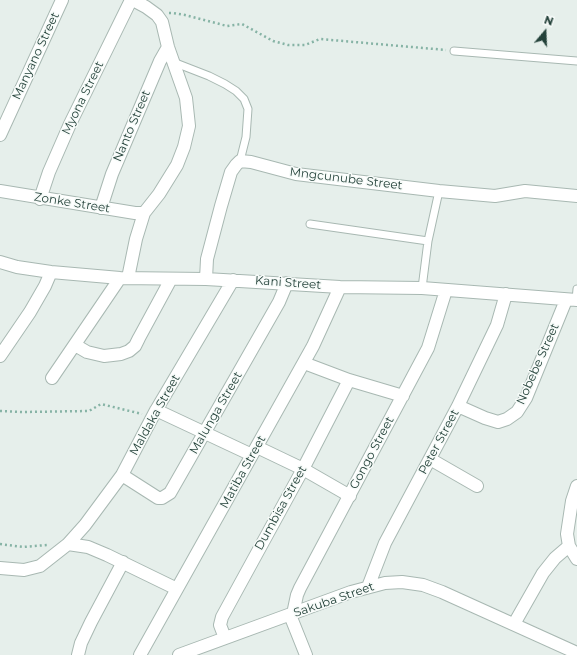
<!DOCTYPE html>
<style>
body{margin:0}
#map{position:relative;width:577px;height:655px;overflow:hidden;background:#e6efeb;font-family:Montserrat,sans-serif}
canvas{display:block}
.north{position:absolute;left:525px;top:12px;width:40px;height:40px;-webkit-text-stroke:3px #f7fbf9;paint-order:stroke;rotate:19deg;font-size:11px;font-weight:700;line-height:16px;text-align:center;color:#24423a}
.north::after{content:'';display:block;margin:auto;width:14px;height:18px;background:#24423a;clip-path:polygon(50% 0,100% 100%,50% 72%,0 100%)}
</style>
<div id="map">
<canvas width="577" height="655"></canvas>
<div class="north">N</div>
</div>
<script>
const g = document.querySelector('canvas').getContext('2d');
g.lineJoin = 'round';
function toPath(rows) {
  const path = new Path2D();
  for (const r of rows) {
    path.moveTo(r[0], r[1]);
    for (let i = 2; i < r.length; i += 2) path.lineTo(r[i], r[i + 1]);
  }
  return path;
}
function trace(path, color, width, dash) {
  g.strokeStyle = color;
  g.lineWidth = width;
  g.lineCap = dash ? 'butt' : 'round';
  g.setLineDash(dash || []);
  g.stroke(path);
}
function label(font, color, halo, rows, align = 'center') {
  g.font = font + ' Montserrat,sans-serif';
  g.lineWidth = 3;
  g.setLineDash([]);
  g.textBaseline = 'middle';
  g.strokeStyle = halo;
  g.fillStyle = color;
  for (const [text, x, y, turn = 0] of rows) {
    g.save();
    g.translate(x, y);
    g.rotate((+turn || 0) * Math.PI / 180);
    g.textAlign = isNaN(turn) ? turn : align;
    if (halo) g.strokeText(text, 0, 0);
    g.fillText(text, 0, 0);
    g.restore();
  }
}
const service = toPath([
 [454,51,577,61],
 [173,62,209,76,225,84,236,91,244,99,248,109,246,137,240,161],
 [310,224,428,241],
 [422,288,428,241,439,191],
 [576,300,577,289]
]);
const minor = toPath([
 [0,135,62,0],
 [0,191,135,213,144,213],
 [40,199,49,172,70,124,131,0],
 [101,208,112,174,160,61,168,47],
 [0,262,17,267,51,272,120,278,206,279,340,287,422,288,577,300],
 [128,278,136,239,144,213,159,194,177,165,184,147,189,126,186,98,168,47,162,22,157,15,146,7,133,0],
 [206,279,207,259,221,206,231,172,236,165,240,161,251,162,296,174,439,191,495,196,525,191,577,196],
 [75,345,87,352,104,356,121,354,129,351,135,346,139,338,171,279],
 [0,356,30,312,45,286,51,272],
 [304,363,349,380,403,396],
 [52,378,120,278],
 [458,406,485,418,498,422,507,419,517,412,526,398,566,300],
 [156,410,252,455],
 [257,447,303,469,350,496],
 [430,459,477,486],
 [122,475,158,498,162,498,170,493,279,302,287,283],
 [577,486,572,501,567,534,569,546,577,559],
 [68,544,88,547,107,555,177,589],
 [0,568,24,570,40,566,68,544,85,525,122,475,155,412,233,280],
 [368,587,385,543,458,406,497,325,506,294],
 [293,614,297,595,300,588,428,348,446,290],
 [290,615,306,655],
 [514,624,543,573,555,558,569,546],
 [225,638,220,625,222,617,303,469,349,380],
 [78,655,81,643,91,622,123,562],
 [140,655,313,346,340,287],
 [179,655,351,592,385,583,402,582,423,585,442,592,577,653]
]);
trace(service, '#a8b8b2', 9);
trace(minor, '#a8b8b2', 14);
trace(toPath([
 [169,13,173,13,185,15,227,26,242,24,273,41,288,45,305,45,320,39,446,50],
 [0,411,22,412,89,411,101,404,142,414],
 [0,544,23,547,47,545]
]), '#86b3a5', 2.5, [2, 3]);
trace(service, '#fff', 7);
trace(minor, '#fff', 12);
label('12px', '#24423a', '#f7fbf9', [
 ["Manyano Street",36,56,-65],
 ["Myona Street",83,98,-64],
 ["Nanto Street",132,126,-67],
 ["Mngcunube Street",346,179,7],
 ["Zonke Street",72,203,9],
 ["Kani Street",288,283,4],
 ["Nobebe Street",538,364,-66],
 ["Malunga Street",216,413,-60],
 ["Maldaka Street",155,415,-61],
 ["Peter Street",439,442,-62],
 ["Gongo Street",372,453,-62],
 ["Matiba Street",243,472,-61],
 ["Dumbisa Street",281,508,-61],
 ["Sakuba Street",334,600,-19]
]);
</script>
